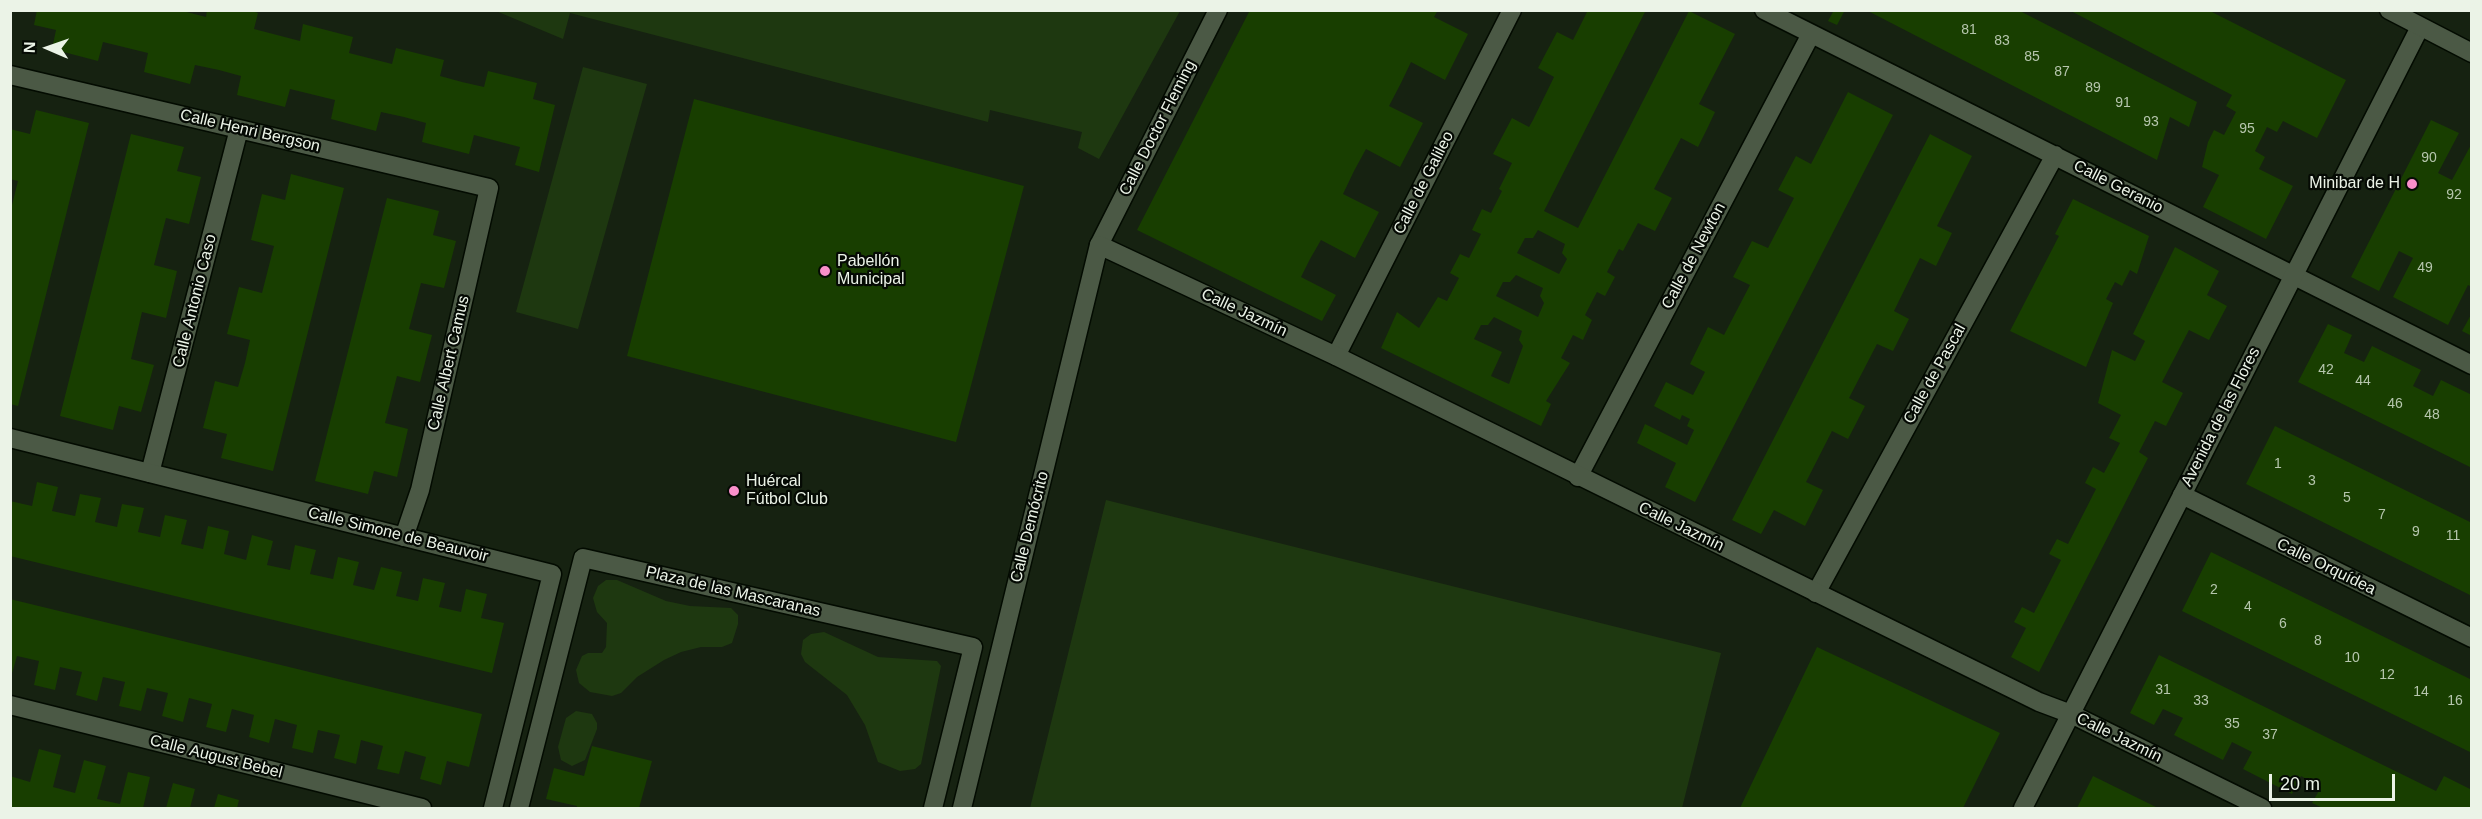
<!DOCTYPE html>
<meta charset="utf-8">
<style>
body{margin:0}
#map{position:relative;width:2482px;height:819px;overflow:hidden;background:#162211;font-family:Arial,sans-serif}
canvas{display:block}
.frame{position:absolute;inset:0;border:12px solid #ebf3e7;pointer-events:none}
.north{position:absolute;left:18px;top:18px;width:60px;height:60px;-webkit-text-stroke:4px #050a04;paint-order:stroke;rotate:272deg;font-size:16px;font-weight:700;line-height:24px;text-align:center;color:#ebf3e7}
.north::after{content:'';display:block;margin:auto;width:21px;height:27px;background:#ebf3e7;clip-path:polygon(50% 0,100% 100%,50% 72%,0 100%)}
.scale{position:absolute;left:2269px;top:774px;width:126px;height:27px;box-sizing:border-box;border:3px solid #ebf3e7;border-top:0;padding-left:8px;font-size:18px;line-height:21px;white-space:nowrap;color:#ebf3e7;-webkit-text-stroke:4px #050a04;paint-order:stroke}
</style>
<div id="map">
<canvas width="2482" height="819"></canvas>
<div class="frame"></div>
<div class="north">N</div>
<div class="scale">20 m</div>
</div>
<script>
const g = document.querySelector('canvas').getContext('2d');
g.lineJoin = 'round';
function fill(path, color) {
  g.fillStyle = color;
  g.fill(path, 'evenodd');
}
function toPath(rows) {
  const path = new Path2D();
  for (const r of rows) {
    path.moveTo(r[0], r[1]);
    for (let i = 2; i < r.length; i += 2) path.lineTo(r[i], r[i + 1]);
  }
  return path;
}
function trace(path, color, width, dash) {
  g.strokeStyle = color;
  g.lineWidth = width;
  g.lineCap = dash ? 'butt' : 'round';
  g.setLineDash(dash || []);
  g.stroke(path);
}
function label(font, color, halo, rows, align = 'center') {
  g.font = font + ' Arial,sans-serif';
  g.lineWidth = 4.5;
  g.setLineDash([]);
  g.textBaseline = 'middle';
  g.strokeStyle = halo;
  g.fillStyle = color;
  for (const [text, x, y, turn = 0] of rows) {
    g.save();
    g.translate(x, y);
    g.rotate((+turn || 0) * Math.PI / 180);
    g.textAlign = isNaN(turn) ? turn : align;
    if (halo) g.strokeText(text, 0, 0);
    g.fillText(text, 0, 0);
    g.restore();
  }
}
fill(toPath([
 [496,11,1180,11,1099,159,1078,148,1082,132,990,110,988,122,570,13,563,39],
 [583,67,647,84,578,329,516,312],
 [1106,500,1721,653,1682,808,1030,808],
 [606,580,617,580,666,601,690,606,731,608,738,615,738,624,732,643,722,647,701,647,681,652,664,660,637,677,621,693,612,696,590,692,579,683,576,670,582,656,588,653,602,653,606,647,607,623,597,612,593,598,598,586],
 [824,632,878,657,937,661,941,666,921,764,915,769,900,771,878,762,865,725,847,695,805,662,801,654,803,640,811,634],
 [576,711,592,714,597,723,597,729,585,760,572,766,561,760,558,747,566,718]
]), '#1e3810');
fill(toPath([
 [37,10,179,10,206,17,207,10,249,10,258,13,254,29,300,41,303,24,353,37,349,53,392,64,396,48,444,60,440,76,462,82,484,87,488,71,537,83,533,99,555,105,539,172,515,165,520,147,474,135,469,154,422,142,426,123,404,117,381,112,376,131,331,119,335,100,290,89,285,107,237,95,241,76,219,70,195,65,190,84,144,72,148,53,103,42,98,61,52,49,56,30,34,25],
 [1250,10,1438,10,1434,17,1468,34,1445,80,1411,62,1401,83,1389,106,1423,123,1400,167,1366,149,1354,171,1343,194,1379,212,1355,258,1321,240,1310,259,1301,277,1336,295,1322,321,1137,230],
 [1588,10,1646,10,1544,211,1578,228,1689,11,1735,34,1699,104,1715,112,1707,129,1698,147,1681,138,1654,189,1672,198,1655,231,1638,223,1623,251,1619,249,1607,272,1615,277,1605,296,1597,292,1585,315,1592,320,1583,340,1573,335,1561,358,1570,363,1546,401,1551,404,1541,426,1381,348,1397,312,1419,328,1438,297,1447,301,1459,278,1450,273,1460,254,1469,258,1481,234,1472,230,1482,209,1491,213,1502,191,1499,189,1512,163,1493,154,1512,118,1529,127,1533,120,1554,77,1538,68,1557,32,1573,40],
 [1538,230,1565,244,1562,253,1567,259,1559,274,1517,253,1525,238,1533,238],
 [1516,275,1543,288,1540,296,1544,303,1538,317,1496,296,1503,282,1510,282],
 [1494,317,1522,331,1519,340,1523,346,1509,384,1491,376,1502,352,1474,339,1481,325,1488,325],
 [1834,10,1845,10,1837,25,1828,21],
 [1866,10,2018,10,2197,102,2189,127,2170,117,2157,160],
 [2069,10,2208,10,2346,80,2317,138,2283,121,2277,132,2267,127,2255,151,2265,157,2259,169,2293,186,2266,239,2203,207,2219,175,2202,167,2208,142,2214,130,2224,135,2236,112,2226,106,2232,95],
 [1848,92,1893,115,1695,502,1665,487,1676,463,1637,443,1645,424,1687,445,1694,430,1687,426,1690,419,1682,415,1680,420,1654,406,1666,382,1693,395,1705,372,1690,364,1708,327,1724,335,1750,285,1733,277,1752,241,1768,248,1794,198,1778,190,1796,156,1811,164],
 [694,99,1024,186,956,442,627,356],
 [36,110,89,123,18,406,10,404,10,213,18,181,10,179,10,129,30,134],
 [2431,120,2459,133,2438,173,2452,180,2472,143,2472,287,2468,285,2448,325,2393,297,2413,258,2399,251,2379,291,2351,277],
 [131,134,184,147,177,171,201,177,189,224,166,218,154,265,177,271,166,318,142,312,131,359,154,365,141,412,119,406,113,430,60,416],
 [1930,134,1972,156,1937,226,1952,233,1936,266,1920,258,1894,311,1909,319,1893,351,1877,344,1849,398,1865,406,1848,439,1832,431,1806,482,1823,490,1805,526,1774,510,1761,534,1732,520],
 [291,174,344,188,273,471,221,458,227,434,203,428,215,381,238,387,245,363,250,340,227,334,239,287,262,293,274,246,251,240,262,194,285,200],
 [387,198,439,211,433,235,456,241,444,288,421,283,409,329,432,335,420,382,397,376,385,423,408,429,397,477,374,471,368,494,315,481],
 [2073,199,2149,236,2137,274,2130,270,2122,286,2115,282,2106,299,2113,303,2086,367,2010,331,2059,236,2055,234],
 [2175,247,2219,271,2207,295,2227,306,2209,340,2189,330,2162,382,2183,393,2166,426,2155,421,2139,452,2148,458,2039,672,2011,657,2026,628,2014,622,2022,607,2034,613,2061,560,2049,554,2057,539,2068,544,2096,489,2085,483,2093,467,2104,473,2120,443,2109,438,2121,415,2098,403,2112,350,2135,361,2145,341,2133,334],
 [2472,313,2472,336,2462,331],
 [2328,324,2352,335,2344,353,2353,357,2364,362,2372,346,2421,370,2413,386,2433,396,2441,380,2472,395,2472,468,2298,382],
 [2275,426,2472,523,2472,596,2246,484],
 [37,482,58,487,52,511,75,516,80,494,101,498,95,522,117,527,122,504,144,508,138,532,160,537,165,515,187,520,181,544,203,549,208,526,229,531,224,554,246,560,252,535,273,541,267,565,290,570,295,545,316,550,310,574,333,579,338,557,359,562,353,585,374,590,381,567,402,572,396,596,418,601,423,578,445,583,439,607,461,612,466,589,487,594,481,618,504,623,492,673,10,556,10,501,32,506],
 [2211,552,2472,680,2472,753,2182,611],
 [10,599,482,714,469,767,447,761,441,785,420,779,426,757,405,751,399,774,377,769,383,746,361,740,356,764,334,758,340,735,318,730,313,753,292,748,297,725,275,719,269,743,249,737,254,715,232,709,226,732,206,727,212,704,189,698,183,722,162,716,168,693,147,688,141,711,119,706,125,682,103,677,97,701,76,695,82,672,60,667,55,690,34,685,39,661,17,656,10,680],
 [1817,647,2000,733,1963,808,1740,808],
 [2159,655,2436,791,2444,776,2472,790,2472,806,2470,808,2323,808,2312,803,2321,787,2301,776,2292,794,2243,769,2252,752,2232,742,2223,760,2174,735,2183,718,2163,709,2154,725,2130,713],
 [592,746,652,761,639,808,577,808,577,806,546,799,554,768,584,776],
 [39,749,61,755,53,787,75,793,84,760,106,766,97,799,120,804,128,772,150,777,143,808,10,808,10,776,30,782],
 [2093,776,2158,808,2077,808],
 [173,783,195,789,190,808,166,808],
 [218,794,239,800,237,808,214,808]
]), '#183e00');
const pedestrian = toPath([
 [519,808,583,558,973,647,933,808]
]);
const minor = toPath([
 [1764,10,2472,365],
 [10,75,489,188,420,490,404,537],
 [1099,245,1218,10],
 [1336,356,1512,10],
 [150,473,239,129],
 [1578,477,1810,36],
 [2182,495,2472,638],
 [1816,593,2055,155],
 [2071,714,2262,808]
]);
const tertiary = toPath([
 [10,438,552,574,493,808],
 [10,705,422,808],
 [962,808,1099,245,1336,356,2039,702,2071,714],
 [2023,808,2420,27]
]);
const secondary = toPath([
 [2389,10,2472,53]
]);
trace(pedestrian, '#030b01', 21);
trace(minor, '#030b01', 21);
trace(tertiary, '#030b01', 21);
trace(secondary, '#030b01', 21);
trace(pedestrian, '#4b5945', 18);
trace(minor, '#4b5945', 18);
trace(tertiary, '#4b5945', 18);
trace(secondary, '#4b5945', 18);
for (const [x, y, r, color] of [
 [2412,184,6,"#f98fca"],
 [825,271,6,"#f98fca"],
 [734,491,6,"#f98fca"]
]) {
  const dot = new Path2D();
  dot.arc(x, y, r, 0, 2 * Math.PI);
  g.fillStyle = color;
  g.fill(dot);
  trace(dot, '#050a04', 2);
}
label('14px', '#b6c6ad', null, [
 ["81",1969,30],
 ["83",2002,41],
 ["85",2032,57],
 ["87",2062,72],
 ["89",2093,88],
 ["91",2123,103],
 ["93",2151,122],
 ["95",2247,129],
 ["90",2429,158],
 ["92",2454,195],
 ["49",2425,268],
 ["42",2326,370],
 ["44",2363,381],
 ["46",2395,404],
 ["48",2432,415],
 ["1",2278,464],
 ["3",2312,481],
 ["5",2347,498],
 ["7",2382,515],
 ["9",2416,532],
 ["11",2453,536],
 ["2",2214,590],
 ["4",2248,607],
 ["6",2283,624],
 ["8",2318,641],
 ["10",2352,658],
 ["12",2387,675],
 ["31",2163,690],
 ["14",2421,692],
 ["33",2201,701],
 ["16",2455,701],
 ["35",2232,724],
 ["37",2270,735]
]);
label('16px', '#ebf3e7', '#050a04', [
 ["Calle Doctor Fleming",1158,128,-63],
 ["Calle Henri Bergson",250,131,13],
 ["Calle de Galileo",1424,183,-63],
 ["Calle Geranio",2118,187,27],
 ["Calle de Newton",1694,256,-62],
 ["Calle Antonio Caso",195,301,-76],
 ["Calle Jazmín",1244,313,25],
 ["Calle Albert Camus",449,363,-77],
 ["Calle de Pascal",1935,374,-61],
 ["Avenida de las Flores",2221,417,-63],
 ["Calle Demócrito",1030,527,-76],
 ["Calle Jazmín",1681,527,26],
 ["Calle Simone de Beauvoir",398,535,14],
 ["Calle Orquídea",2326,567,26],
 ["Plaza de las Mascaranas",733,592,13],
 ["Calle Jazmín",2119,738,26],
 ["Calle August Bebel",216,757,14]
]);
label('16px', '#ebf3e7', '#050a04', [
 ["Minibar de H",2400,184,"right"],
 ["Pabellón",837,262],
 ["Municipal",837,280],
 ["Huércal",746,482],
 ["Fútbol Club",746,500]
], 'left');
</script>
